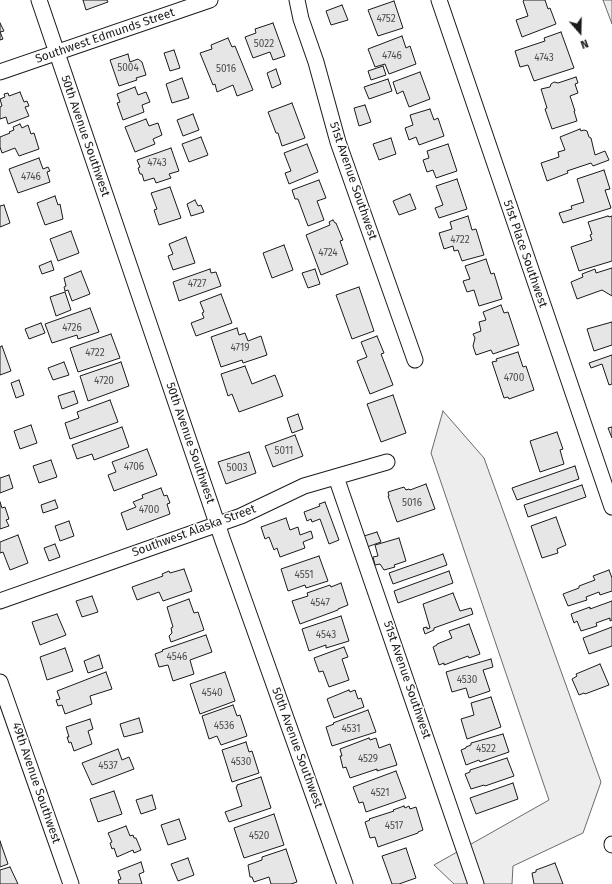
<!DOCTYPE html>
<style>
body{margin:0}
#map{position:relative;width:612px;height:884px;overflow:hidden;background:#fff;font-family:"Fira Sans",sans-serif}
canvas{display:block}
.north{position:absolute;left:560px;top:12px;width:40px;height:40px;-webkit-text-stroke:3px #fff;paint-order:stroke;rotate:160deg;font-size:11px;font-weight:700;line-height:16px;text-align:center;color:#1a1a1a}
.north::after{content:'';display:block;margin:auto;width:14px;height:18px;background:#1a1a1a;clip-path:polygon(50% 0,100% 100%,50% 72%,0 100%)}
</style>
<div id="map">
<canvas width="612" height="884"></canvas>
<div class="north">N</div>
</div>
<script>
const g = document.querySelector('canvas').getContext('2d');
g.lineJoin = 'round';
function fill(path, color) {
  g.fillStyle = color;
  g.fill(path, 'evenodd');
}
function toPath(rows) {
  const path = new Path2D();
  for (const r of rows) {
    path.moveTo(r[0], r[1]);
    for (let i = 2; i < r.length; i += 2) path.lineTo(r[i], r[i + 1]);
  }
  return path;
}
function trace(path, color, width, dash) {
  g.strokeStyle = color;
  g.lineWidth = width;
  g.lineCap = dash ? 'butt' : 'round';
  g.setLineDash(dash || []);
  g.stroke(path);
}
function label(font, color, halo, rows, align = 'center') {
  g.font = font + ' "Fira Sans",sans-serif';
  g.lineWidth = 3;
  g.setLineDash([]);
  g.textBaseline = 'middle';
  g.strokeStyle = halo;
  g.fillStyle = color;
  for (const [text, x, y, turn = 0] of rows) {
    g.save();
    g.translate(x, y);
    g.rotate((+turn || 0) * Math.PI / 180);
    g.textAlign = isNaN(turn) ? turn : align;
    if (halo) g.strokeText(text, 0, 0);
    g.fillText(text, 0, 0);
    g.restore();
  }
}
const built = toPath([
 [603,0,612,0,612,24,603,0],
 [443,411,484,458,601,782,583,833,513,866,512,884,454,884,434,865,549,800,431,453,443,411]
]);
fill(built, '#ededed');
trace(built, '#6a6a6a', 1);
const building = toPath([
 [83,0,107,0,108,2,86,10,83,0],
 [524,0,545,0,548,9,550,8,556,24,522,37,516,20,528,16,523,1,524,0],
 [394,1,403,28,378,36,368,10,394,1],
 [342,5,348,20,331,25,326,11,342,5],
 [0,23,4,31,0,32,3,39,0,40,0,23],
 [273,23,285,56,273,60,270,52,253,58,245,37,256,33,255,29,273,23],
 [561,32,574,68,534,81,528,65,520,67,515,51,545,41,544,38,561,32],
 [402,36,406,48,410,46,416,64,389,74,385,64,375,67,368,49,402,36],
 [228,38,232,47,235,46,253,90,237,96,233,85,217,92,215,84,213,85,200,53,212,49,211,45,228,38],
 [174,50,180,68,170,71,164,53,174,50],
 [128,54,130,62,138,59,142,62,146,75,136,78,137,80,119,86,110,60,128,54],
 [383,66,386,75,371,80,368,71,383,66],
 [276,69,281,84,272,88,267,73,276,69],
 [420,72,430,99,409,107,403,91,397,94,393,82,420,72],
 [576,77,578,83,575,84,578,93,570,96,575,111,574,111,577,121,552,129,545,109,547,108,541,89,550,87,551,84,554,82,558,83,576,77],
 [182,78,189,98,172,103,166,84,182,78],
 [388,79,392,91,369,99,364,87,388,79],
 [135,87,138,95,146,92,150,102,142,105,144,112,123,120,117,103,120,102,117,94,135,87],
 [20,92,24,102,27,101,29,106,25,107,29,116,8,124,6,117,0,119,0,107,2,106,0,99,5,97,4,94,8,93,9,96,20,92],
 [292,103,305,138,282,146,278,133,276,133,268,112,292,103],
 [365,105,371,122,359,126,354,108,365,105],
 [430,109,434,120,438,118,444,136,419,145,416,137,409,140,405,128,413,125,410,115,430,109],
 [193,114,199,130,183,136,177,120,193,114],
 [146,119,149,126,158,123,162,135,153,139,155,144,135,152,125,127,146,119],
 [20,124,22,128,28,125,31,134,34,133,39,149,19,156,15,148,2,153,0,147,0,137,10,133,9,132,14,130,13,127,20,124],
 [580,129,581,131,584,130,587,131,589,137,591,138,595,155,605,151,609,160,593,166,591,163,567,171,568,173,547,181,541,163,559,157,558,152,565,150,560,137,580,129],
 [201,137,208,155,189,162,182,144,201,137],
 [391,138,396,154,379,160,373,144,391,138],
 [307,144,318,172,289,184,285,173,291,171,284,153,307,144],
 [448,144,457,171,436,178,433,170,427,172,423,160,429,158,427,151,448,144],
 [171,148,179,171,169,174,171,178,156,183,154,178,144,181,142,174,140,174,138,168,140,167,137,160,171,148],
 [39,158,43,169,48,167,50,171,47,172,50,182,18,193,9,169,39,158],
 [604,170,610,189,605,190,611,208,563,223,559,213,572,209,571,206,584,202,577,179,604,170],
 [457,179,467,209,439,218,435,208,443,205,436,186,457,179],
 [319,180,326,198,317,201,324,220,308,226,298,199,295,199,292,190,319,180],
 [170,187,181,218,159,225,154,210,157,209,151,193,170,187],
 [410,194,416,209,399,215,393,201,410,194],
 [55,196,58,205,60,204,63,219,45,225,37,203,55,196],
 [195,200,198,206,201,205,204,212,191,216,187,204,195,200],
 [4,205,10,223,0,227,0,206,4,205],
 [468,216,472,230,476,229,484,255,462,261,458,250,454,251,453,246,444,249,439,233,452,229,450,222,468,216],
 [608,216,609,217,612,216,612,261,579,271,571,247,592,240,590,235,592,234,588,222,608,216],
 [333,220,335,223,336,223,343,240,340,241,348,264,321,275,306,235,330,225,329,222,333,220],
 [71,231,79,253,58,261,50,239,71,231],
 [186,237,195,263,173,270,168,256,173,254,169,244,186,237],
 [284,245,293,270,272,278,263,253,284,245],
 [486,259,491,274,494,273,502,299,479,306,474,290,467,292,463,281,470,279,465,266,486,259],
 [51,261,54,270,42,274,39,266,51,261],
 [612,268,612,296,602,290,577,299,571,282,583,277,582,274,595,269,596,273,612,268],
 [210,269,211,273,216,272,221,286,179,301,173,282,210,269],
 [315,269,320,284,308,288,302,273,315,269],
 [81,271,90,294,72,301,68,290,65,291,64,287,66,286,64,278,81,271],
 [359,287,374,331,352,339,336,295,359,287],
 [65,292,71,310,56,316,50,297,65,292],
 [221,294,232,323,196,336,191,323,204,318,202,313,204,312,200,302,221,294],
 [501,305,504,313,508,312,519,345,493,354,491,350,476,355,473,346,475,338,473,334,481,331,479,322,486,320,483,312,501,305],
 [90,308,99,332,78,339,77,335,52,343,45,324,90,308],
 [612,322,612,345,594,351,587,329,612,322],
 [41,323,45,333,29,339,25,329,41,323],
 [237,328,239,335,245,333,248,341,261,336,267,355,243,363,242,360,221,367,211,337,237,328],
 [111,334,120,358,78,372,70,348,111,334],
 [377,336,384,353,381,354,393,385,370,394,357,361,367,357,361,342,377,336],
 [2,346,11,371,0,375,0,347,2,346],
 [518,352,523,367,526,366,534,390,509,399,508,397,504,398,492,362,497,361,496,359,518,352],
 [612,355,612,384,609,385,602,364,591,368,589,363,612,355],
 [64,362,69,375,53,380,48,368,64,362],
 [121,362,129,386,88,401,80,376,121,362],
 [245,366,252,384,275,375,283,396,239,412,232,394,228,396,221,374,245,366],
 [19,380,24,395,16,398,11,383,19,380],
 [74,391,78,403,62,409,58,396,74,391],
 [393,395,406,433,381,442,367,404,393,395],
 [110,400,118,422,70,439,65,423,79,418,77,412,110,400],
 [298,414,303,429,292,433,287,418,298,414],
 [31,425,37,443,20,449,14,431,31,425],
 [122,427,129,447,94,460,92,454,77,459,72,445,122,427],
 [612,427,612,438,608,428,612,427],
 [557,432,563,449,560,450,564,464,540,472,530,441,557,432],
 [295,435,303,456,273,467,265,446,295,435],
 [147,449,157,475,114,491,108,475,116,472,112,462,147,449],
 [249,452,256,473,226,484,218,462,249,452],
 [51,460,57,477,39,483,33,466,51,460],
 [575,466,579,479,517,500,512,488,575,466],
 [9,475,13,488,0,493,0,478,9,475],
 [426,484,435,509,397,522,388,496,389,496,388,492,404,487,406,490,409,489,410,490,426,484],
 [582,485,586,497,528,517,524,505,582,485],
 [161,488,164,496,167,495,170,503,167,504,170,514,127,530,121,513,136,507,133,502,143,498,142,495,161,488],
 [55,500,58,508,43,513,41,505,55,500],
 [0,502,2,508,5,507,9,519,6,520,9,526,0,529,0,502],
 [325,502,339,540,329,544,320,519,312,522,311,519,307,521,304,512,320,506,319,504,325,502],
 [556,517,566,545,557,549,558,553,542,558,531,526,556,517],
 [286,518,290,530,298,527,300,535,311,531,313,538,303,542,305,548,280,557,277,548,274,550,269,537,265,539,261,527,286,518],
 [69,521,74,536,60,541,55,526,69,521],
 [377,532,381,542,367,547,364,536,377,532],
 [18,535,28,563,10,570,3,552,0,553,0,542,18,535],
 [399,538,406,561,394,565,395,567,384,570,380,564,375,565,373,557,378,556,375,545,399,538],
 [55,544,60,557,49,561,44,548,55,544],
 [443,554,447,565,393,584,389,573,443,554],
 [319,556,328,581,306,588,305,585,288,591,281,569,319,556],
 [184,569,192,591,163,601,159,592,137,600,132,587,163,576,162,574,169,571,170,573,184,569],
 [609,570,612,578,612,591,600,595,599,592,586,597,587,600,568,606,563,594,579,588,579,586,595,580,593,576,609,570],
 [449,571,453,583,398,603,394,591,449,571],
 [341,583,348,605,338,609,338,610,300,624,292,601,308,596,307,593,330,585,331,587,341,583],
 [453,593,460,611,471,608,473,614,434,628,434,630,425,634,423,628,427,627,427,629,430,628,423,604,453,593],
 [92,596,98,612,82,617,76,601,92,596],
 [189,599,194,613,198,612,204,630,171,642,169,636,172,633,171,628,173,627,167,607,189,599],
 [612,601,612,620,610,621,610,618,596,623,597,626,581,631,577,621,574,623,571,614,590,607,590,609,612,601],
 [57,614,66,635,40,645,32,622,57,614],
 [341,616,349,641,326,648,326,645,309,651,302,629,341,616],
 [469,624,480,654,469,658,468,656,444,665,444,663,439,665,433,647,437,645,437,644,452,638,449,631,469,624],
 [612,627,612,646,589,654,583,638,612,627],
 [206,635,212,652,190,660,194,674,173,681,168,665,159,667,155,654,163,651,162,650,206,635],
 [344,647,348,657,342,659,349,680,329,687,323,671,319,672,314,658,344,647],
 [65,648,73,671,47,680,40,657,65,648],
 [99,655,103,668,88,673,84,661,99,655],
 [491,659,493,667,483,670,490,691,469,698,466,688,452,692,446,672,491,659],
 [600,664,609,685,585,694,584,693,579,695,572,679,577,676,576,674,600,664],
 [106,672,112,689,90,696,92,704,65,714,62,705,58,706,56,700,60,699,57,691,106,672],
 [225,672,235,701,200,714,190,684,225,672],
 [349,690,350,692,355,690,358,699,361,698,364,707,334,718,327,699,349,690],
 [491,697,501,727,467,739,461,719,474,715,471,703,491,697],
 [233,705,237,716,240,715,247,736,221,745,217,736,209,739,202,716,233,705],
 [368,710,376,732,332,746,326,727,334,724,333,723,368,710],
 [139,718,143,732,124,737,120,724,139,718],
 [90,719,93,729,88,731,92,744,74,751,71,742,69,743,67,737,69,737,66,727,90,719],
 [503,734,509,752,480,762,479,760,466,765,461,750,466,748,466,747,471,745,471,743,503,734],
 [369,738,370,740,376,738,379,748,390,744,397,765,377,771,377,769,350,778,346,767,343,768,340,756,342,756,340,749,369,738],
 [246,742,249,752,252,751,259,773,232,782,222,750,246,742],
 [118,749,122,760,129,757,134,769,92,785,82,763,118,749],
 [507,758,514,776,485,786,484,785,471,789,465,774,470,772,470,770,507,758],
 [396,771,406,798,366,812,363,802,359,803,353,787,396,771],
 [261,777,271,808,229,822,225,812,242,806,236,787,237,787,237,785,261,777],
 [513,783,518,799,476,814,470,798,513,783],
 [114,791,122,814,98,822,90,799,114,791],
 [152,795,156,809,141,814,136,800,152,795],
 [404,806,405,808,409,806,410,809,416,807,423,830,418,832,418,833,378,847,375,837,370,838,365,822,370,820,369,819,394,811,393,810,404,806],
 [274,814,284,845,244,858,234,828,274,814],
 [179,819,186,839,168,845,161,825,179,819],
 [126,826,130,836,133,835,134,838,136,838,141,850,134,853,133,850,117,857,114,848,112,849,110,843,112,842,108,833,126,826],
 [0,841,8,864,0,867,0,841],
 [406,848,416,878,399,884,392,884,382,856,406,848],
 [286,849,297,882,291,884,271,884,269,877,254,882,252,877,250,877,248,865,262,860,262,857,286,849],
 [188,858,194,875,178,881,171,864,188,858],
 [141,862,144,872,139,874,142,884,119,884,118,880,121,879,118,871,141,862],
 [555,863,563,884,534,884,532,873,536,872,536,870,555,863],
 [10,867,18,884,0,884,0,870,10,867]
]);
fill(building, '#e6e6e6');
trace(building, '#1a1a1a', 1);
const street = toPath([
 [39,0,223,541,345,884],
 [297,0,301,19,316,62,338,142,415,360],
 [439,0,612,507],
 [0,72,210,0],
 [336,477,476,884],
 [0,601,241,516,304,486,387,462],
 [0,682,71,884],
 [612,844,612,845]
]);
trace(street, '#1a1a1a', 17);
trace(street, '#fff', 15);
label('10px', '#4d4d4d', null, [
 ["4752",386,19],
 ["5022",264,44],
 ["4746",392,56],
 ["4743",544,58],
 ["5004",128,68],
 ["5016",226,69],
 ["4743",157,163],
 ["4746",31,177],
 ["4722",460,240],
 ["4724",328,253],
 ["4727",197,284],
 ["4726",72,328],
 ["4719",240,348],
 ["4722",95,353],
 ["4700",514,378],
 ["4720",104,381],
 ["5011",284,451],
 ["4706",134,467],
 ["5003",237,468],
 ["5016",412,503],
 ["4700",149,510],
 ["4551",304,575],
 ["4547",320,603],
 ["4543",326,635],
 ["4546",177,657],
 ["4530",467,680],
 ["4540",212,693],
 ["4536",224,726],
 ["4531",351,729],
 ["4522",486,749],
 ["4529",368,759],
 ["4530",241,762],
 ["4537",108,766],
 ["4521",380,793],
 ["4517",394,826],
 ["4520",259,836]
]);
label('12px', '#1a1a1a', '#fff', [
 ["Southwest Edmunds Street",105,36,-19],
 ["50th Avenue Southwest",85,136,71],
 ["51st Avenue Southwest",353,181,71],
 ["51st Place Southwest",525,254,71],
 ["50th Avenue Southwest",190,443,71],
 ["Southwest Alaska Street",194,531,-20],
 ["51st Avenue Southwest",407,680,71],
 ["50th Avenue Southwest",297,748,70],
 ["49th Avenue Southwest",36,783,71]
]);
</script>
